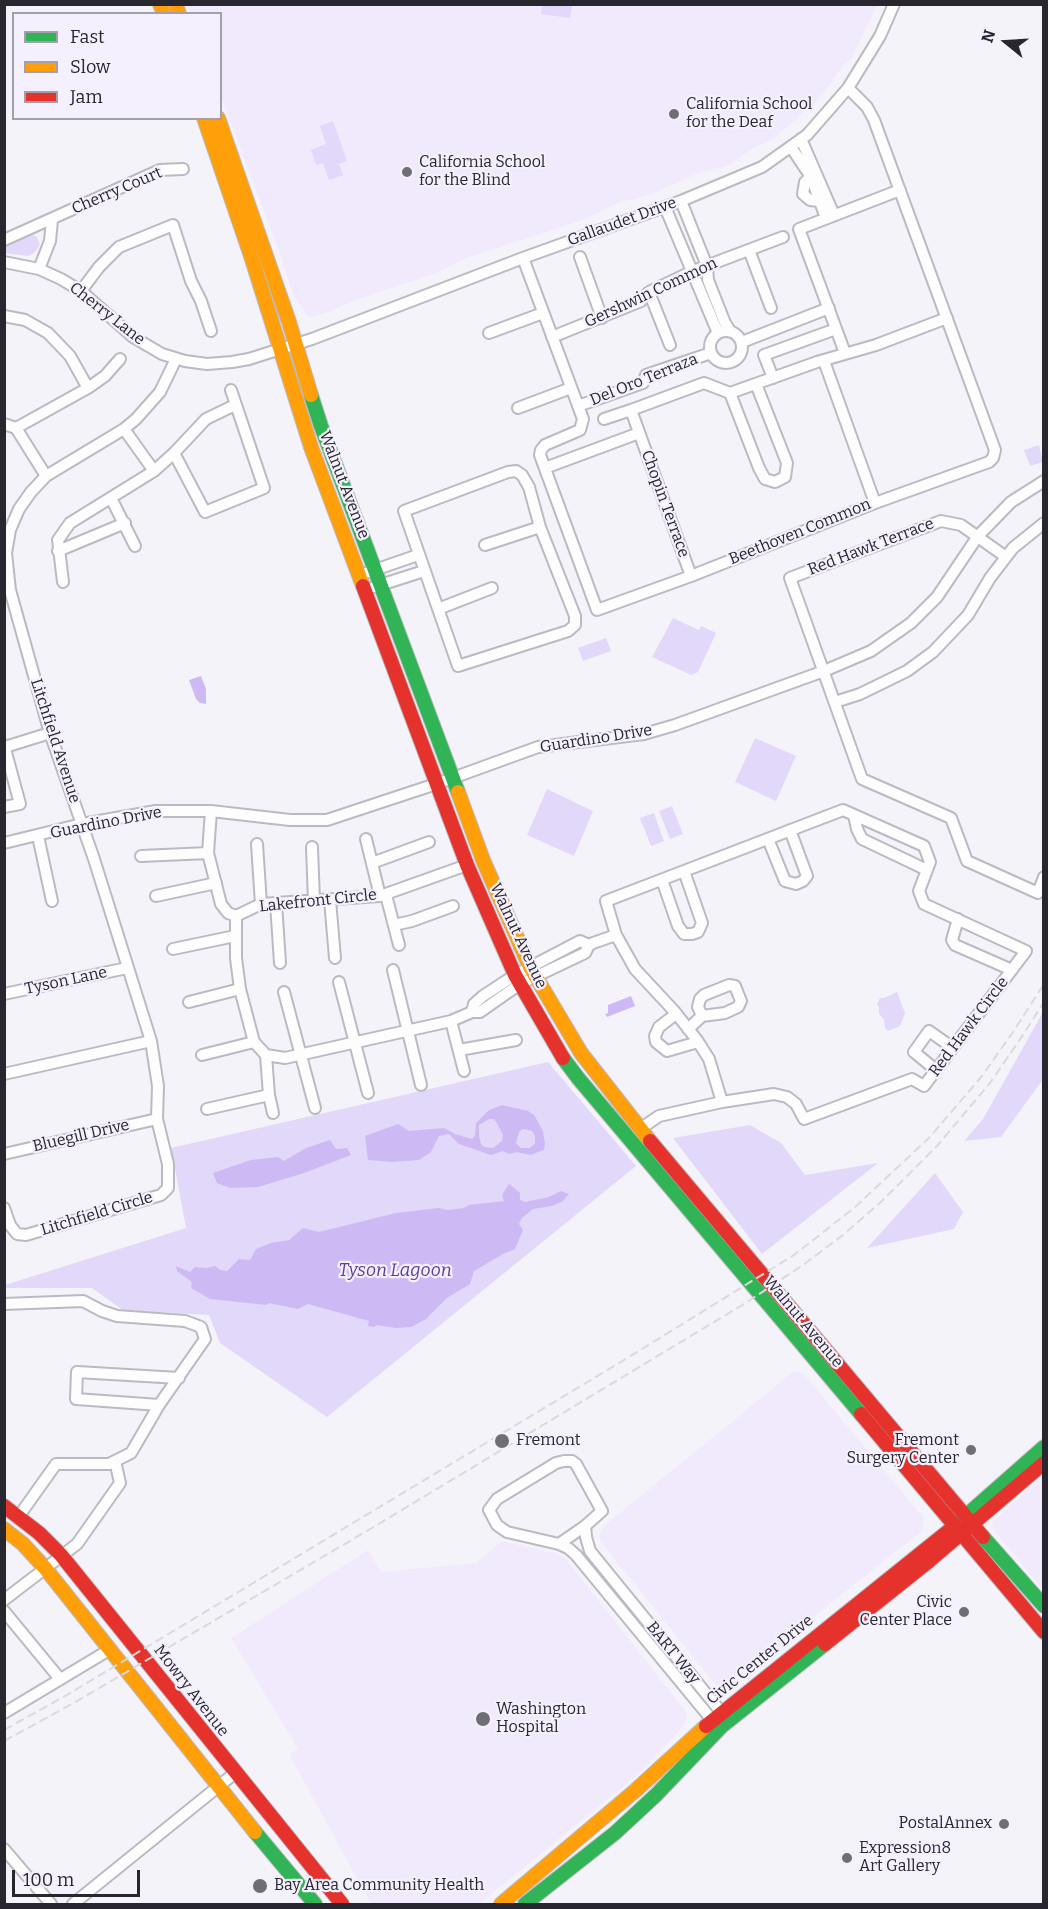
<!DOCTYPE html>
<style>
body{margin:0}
#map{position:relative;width:1048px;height:1909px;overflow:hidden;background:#f5f3fa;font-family:Bitter,serif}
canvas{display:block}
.frame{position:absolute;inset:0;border:6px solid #28262e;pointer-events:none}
.legend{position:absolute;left:12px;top:12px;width:210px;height:108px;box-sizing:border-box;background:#f4f0fd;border:2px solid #a29faa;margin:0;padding:8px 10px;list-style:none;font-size:18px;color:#28262e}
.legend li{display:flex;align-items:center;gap:12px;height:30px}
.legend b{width:30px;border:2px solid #a29faa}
.north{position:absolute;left:976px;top:12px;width:60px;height:60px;-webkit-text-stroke:4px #f4f0fd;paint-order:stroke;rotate:288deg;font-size:16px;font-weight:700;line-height:24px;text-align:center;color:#28262e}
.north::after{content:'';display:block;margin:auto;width:21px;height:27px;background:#28262e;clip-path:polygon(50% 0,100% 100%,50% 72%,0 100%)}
.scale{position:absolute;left:12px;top:1870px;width:128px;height:27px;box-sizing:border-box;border:3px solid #28262e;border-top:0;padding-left:8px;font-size:18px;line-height:21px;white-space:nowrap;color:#28262e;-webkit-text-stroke:4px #f4f0fd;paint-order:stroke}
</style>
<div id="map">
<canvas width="1048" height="1909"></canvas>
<div class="frame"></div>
<ul class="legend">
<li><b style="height:8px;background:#30b455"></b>Fast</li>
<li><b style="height:8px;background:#ff9f0a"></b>Slow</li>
<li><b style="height:8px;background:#e5322d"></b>Jam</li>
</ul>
<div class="north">N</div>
<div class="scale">100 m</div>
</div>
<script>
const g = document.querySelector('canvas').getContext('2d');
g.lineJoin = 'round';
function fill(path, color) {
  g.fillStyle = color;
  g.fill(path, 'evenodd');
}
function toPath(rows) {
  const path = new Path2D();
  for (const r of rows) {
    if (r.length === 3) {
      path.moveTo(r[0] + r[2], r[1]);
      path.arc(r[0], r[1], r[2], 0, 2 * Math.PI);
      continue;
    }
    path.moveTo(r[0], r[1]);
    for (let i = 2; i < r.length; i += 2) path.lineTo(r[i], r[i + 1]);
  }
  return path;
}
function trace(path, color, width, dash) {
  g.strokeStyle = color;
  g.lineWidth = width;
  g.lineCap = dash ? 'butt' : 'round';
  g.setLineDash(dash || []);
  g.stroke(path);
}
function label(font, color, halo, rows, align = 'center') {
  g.font = font + ' Bitter,serif';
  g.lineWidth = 4.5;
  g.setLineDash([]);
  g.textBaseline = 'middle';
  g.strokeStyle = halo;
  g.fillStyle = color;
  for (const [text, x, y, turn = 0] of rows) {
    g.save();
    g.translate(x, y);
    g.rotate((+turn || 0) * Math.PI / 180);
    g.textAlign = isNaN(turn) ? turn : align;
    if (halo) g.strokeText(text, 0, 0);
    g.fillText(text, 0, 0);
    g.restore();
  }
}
fill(toPath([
 [186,5,877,5,852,58,845,63,817,101,773,139,752,149,729,165,699,173,649,195,617,203,586,219,464,259,436,273,361,298,328,312,312,317,308,316,293,295,281,256,221,97,220,14,190,13],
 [798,1371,804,1374,917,1510,924,1517,923,1530,731,1682,726,1685,715,1684,600,1541,600,1534,604,1526,793,1372],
 [1043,1477,1043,1590,993,1529,992,1522],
 [502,1541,557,1554,565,1558,687,1713,685,1724,642,1771,479,1904,371,1904,289,1754,298,1749,231,1638,368,1550,381,1572,476,1563]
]), '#f0eafc');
fill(toPath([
 [542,5,572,5,570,18,541,14],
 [333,121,347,161,339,164,343,175,329,180,323,163,316,165,311,150,326,144,320,126],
 [30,234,37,237,40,245,34,253,28,256,5,253,4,244],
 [1039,445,1043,462,1030,466,1024,450],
 [673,618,699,630,701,626,716,633,698,672,691,675,652,657],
 [606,638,611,651,583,661,578,648],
 [755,738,796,756,776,801,735,782],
 [547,789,593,811,574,856,527,835],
 [672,806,683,834,670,839,659,811],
 [654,813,664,841,651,846,640,818],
 [897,992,905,1013,900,1026,888,1031,885,1028,884,1019,879,1014,879,1007,877,1004,880,998,884,998],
 [1043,1012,1044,1076,1041,1082,1001,1137,964,1141,983,1119],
 [548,1062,636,1166,327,1417,220,1343,209,1315,123,1310,92,1288,5,1288,5,1285,186,1228,171,1148],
 [750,1125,781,1143,805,1175,878,1163,762,1254,673,1138],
 [935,1173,963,1212,954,1229,867,1248]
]), '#e2d8f9');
fill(toPath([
 [201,676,206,689,206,704,200,703,196,699,189,680],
 [631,996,635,1006,607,1017,605,1014,608,1013,608,1005],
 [502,1105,528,1111,534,1115,543,1131,545,1144,544,1150,530,1155,517,1152,509,1154,503,1151,491,1155,459,1144,449,1134,439,1136,431,1152,419,1160,391,1162,368,1160,365,1136,398,1124,409,1131,444,1128,455,1134,472,1139,475,1136,476,1123,489,1110],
 [489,1119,494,1119,497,1123,503,1135,502,1141,493,1148,484,1147,481,1144,479,1136,479,1125],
 [523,1129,532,1131,535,1136,535,1143,530,1148,521,1148,516,1143,519,1132],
 [330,1140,336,1149,347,1148,351,1155,304,1173,258,1187,230,1188,217,1183,213,1173,251,1160,278,1157,284,1161,306,1148],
 [509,1184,520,1193,520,1200,525,1202,549,1197,561,1191,569,1194,563,1201,552,1206,533,1209,522,1218,519,1224,523,1230,515,1249,503,1254,474,1271,470,1284,447,1298,426,1319,411,1327,396,1328,377,1325,374,1327,368,1326,369,1321,308,1304,298,1309,269,1303,266,1305,210,1299,191,1288,192,1282,177,1271,176,1266,190,1272,195,1267,207,1268,215,1266,220,1270,227,1271,239,1259,250,1260,256,1249,271,1243,289,1240,303,1228,319,1232,396,1213,439,1208,447,1210,464,1208,469,1205,504,1201,502,1195]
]), '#cdbaf4');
const street = toPath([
 [801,139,834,215],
 [791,147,811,177,826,218],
 [814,175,805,182,803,194,810,200,819,201],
 [681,201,707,266,708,280,725,323,730,331],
 [665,207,718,333],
 [4,240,160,170,183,169],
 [749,250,771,308],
 [580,257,602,318],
 [523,258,583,419,580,430,545,445,541,450,540,455,597,610,691,576,875,503,989,462,993,458,995,450,874,120,867,107,848,88],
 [4,262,39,269,61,279,81,291,133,337,162,354,185,361,207,364,232,362,249,359,312,339,523,258,681,201,762,167,807,135,848,88,880,36,894,4],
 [39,269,50,241,52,220],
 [81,291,99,267,119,247,173,225,191,281,201,301,211,331],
 [649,292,670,345],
 [4,316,25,320,48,333,70,356,88,388],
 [726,347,16],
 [489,333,543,313],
 [552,337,641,301,649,292,693,271,783,237],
 [742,342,829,308],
 [845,353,799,229,900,190],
 [824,361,875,503],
 [773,378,764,355,836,329],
 [730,393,759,468,765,479,775,482,785,477,787,463,756,384],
 [578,406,643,383,646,375,711,353],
 [518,408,571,388],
 [604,419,631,410],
 [4,424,16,428,46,476],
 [16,428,88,388,105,376,120,359],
 [124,429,154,471],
 [174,453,205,512,264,488,231,390],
 [545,468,639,433],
 [516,471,522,475,529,487,540,527,575,616,575,625,568,631,458,666,404,511,508,472,516,471],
 [111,498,135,546],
 [485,545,540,527],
 [58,551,125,523],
 [1006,557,961,525,941,521,790,578,862,779,951,818,967,861,1038,893,1044,877],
 [360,575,418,555],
 [691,576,631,410,704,383,730,393,817,362,876,345,947,318],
 [63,582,58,540,70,523,154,471,174,453,206,419,235,405],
 [374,587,424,571],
 [438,609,492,588],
 [835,702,860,694,907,671,933,652,968,615,990,578,1013,548,1044,523],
 [4,745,20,804,4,807],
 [5,747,50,733],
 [211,811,208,853,221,904,228,913,236,916],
 [854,815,857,829,862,839,927,870],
 [38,836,52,901],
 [366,839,380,896],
 [768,839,785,881,796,884,803,881,807,876,790,830],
 [4,843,82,824,156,811,211,811,290,820,327,820,436,784,538,747,644,734,675,725,824,671,871,651,911,623,937,597,978,536,1011,502,1044,481],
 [257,844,261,904],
 [312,847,314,901],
 [141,856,208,853],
 [372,863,429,842],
 [467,865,380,896,261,904,236,916,236,958,240,989,254,1042,266,1055,285,1058,451,1021,472,1012,480,1012,520,984,585,953,589,945,593,943,616,935],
 [662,880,678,926,684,934,692,934,698,932,702,923,684,871],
 [386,895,399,945],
 [156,896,216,883],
 [330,900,335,958],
 [276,903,280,963],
 [958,919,952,940,955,945,1012,970],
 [394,925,412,921,453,906],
 [173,949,235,936],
 [393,970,421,1085],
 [339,982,368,1093],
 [284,992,315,1108],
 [4,994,127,968],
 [189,1002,240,989],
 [472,1012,474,1004,483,996,515,975,580,941,589,945],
 [676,1014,659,1027,655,1036,656,1042,667,1051,698,1042],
 [451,1021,464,1071],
 [688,1029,702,1016,698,1007,700,999,704,995,729,985,735,986,741,1001,738,1007,725,1013,702,1016],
 [459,1050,516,1040],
 [202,1055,254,1042],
 [266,1055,269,1095,273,1113],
 [936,1070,914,1052,929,1031,953,1048],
 [4,1074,151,1041],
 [207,1109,269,1095],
 [640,1129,659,1116,722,1102,774,1094,787,1097,796,1104,804,1119,912,1079,924,1086,1026,951,924,904,919,891,930,862,924,846,843,810,606,901,616,935,635,969,675,1012,697,1040,709,1059,722,1102],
 [4,1154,157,1119],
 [4,1208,10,1225,17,1234,26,1235,161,1195,168,1188,168,1164,157,1119,158,1086,151,1041,94,859,50,733,10,590,6,553,10,530,19,509,31,492,46,476,124,429,136,419,160,392,176,359],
 [4,1304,83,1301,102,1311,117,1316,185,1321,201,1327,205,1339,159,1405,131,1453,109,1464,56,1464,19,1516],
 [159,1405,76,1399,77,1372,179,1378],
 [564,1461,572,1461,576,1464,602,1511,585,1526,586,1537,590,1551,721,1712,722,1726,712,1720,576,1555,568,1548,559,1544,507,1532,497,1525,489,1510,497,1499,556,1463,564,1461],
 [559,1544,585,1526],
 [4,1600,77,1544,120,1483,115,1461],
 [4,1611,60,1679],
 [4,1713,109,1650],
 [4,1849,51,1904],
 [73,1904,235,1773]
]);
const fast = toPath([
 [311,395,321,426,458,792],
 [563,1058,578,1078,861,1414],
 [951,1529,1044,1447],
 [983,1537,1044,1606],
 [255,1832,315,1904],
 [525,1904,615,1833,656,1795,722,1726,825,1644]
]);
const slow = toPath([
 [160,4,164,14],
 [176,4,179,14],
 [204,118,252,259,311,447,363,586],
 [218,118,289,322,311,395],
 [458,792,483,860,530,967,581,1053,650,1141],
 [4,1529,23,1544,45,1568,255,1832],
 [501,1904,636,1790,706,1726]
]);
const jam = toPath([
 [363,586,467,865,515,975,563,1058],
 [650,1141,983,1537],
 [861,1414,1044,1632],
 [4,1506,39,1533,61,1555,342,1904],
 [825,1644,929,1561,1044,1463],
 [706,1726,951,1529]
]);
trace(street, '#bcbac1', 14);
trace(fast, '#bcbac1', 16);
trace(slow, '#bcbac1', 16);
trace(jam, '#bcbac1', 16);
trace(street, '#fefdfe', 10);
trace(fast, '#30b455', 14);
trace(slow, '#ff9f0a', 14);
trace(jam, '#e5322d', 14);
trace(toPath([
 [4,1730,67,1695,629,1357,794,1255,854,1208,929,1138,982,1076,1013,1032,1044,984],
 [4,1741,72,1704,372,1528,744,1304,803,1265,843,1235,882,1201,937,1146,990,1083,1021,1038,1044,1002]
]), '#dad9db', 2, [9, 4.5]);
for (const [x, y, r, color] of [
 [674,114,6,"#706e75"],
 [407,172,6,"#706e75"],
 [502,1441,8,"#706e75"],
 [971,1450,6,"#706e75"],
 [964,1612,6,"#706e75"],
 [483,1719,8,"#706e75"],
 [1004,1824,6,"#706e75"],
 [847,1858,6,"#706e75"],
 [260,1886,8,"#706e75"]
]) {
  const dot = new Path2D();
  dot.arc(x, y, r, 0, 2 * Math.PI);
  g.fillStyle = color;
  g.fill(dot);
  trace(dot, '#f4f0fd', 2);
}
label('16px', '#28262e', '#f4f0fd', [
 ["California School",686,105],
 ["for the Deaf",686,123],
 ["California School",419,163],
 ["for the Blind",419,181],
 ["Fremont",516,1441],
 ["Fremont",959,1441,"right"],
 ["Surgery Center",959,1459,"right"],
 ["Civic",952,1603,"right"],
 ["Center Place",952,1621,"right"],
 ["Washington",496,1710],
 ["Hospital",496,1728],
 ["PostalAnnex",992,1824,"right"],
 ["Expression8",859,1849],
 ["Art Gallery",859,1867],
 ["Bay Area Community Health",274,1886]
], 'left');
label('16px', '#28262e', '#f4f0fd', [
 ["Cherry Court",117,191,-23],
 ["Gallaudet Drive",622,222,-20],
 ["Gershwin Common",651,293,-25],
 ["Cherry Lane",107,314,38],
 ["Del Oro Terraza",644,380,-22],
 ["Walnut Avenue",344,485,69],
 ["Chopin Terrace",665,504,70],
 ["Beethoven Common",800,532,-22],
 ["Red Hawk Terrace",871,547,-21],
 ["Guardino Drive",596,739,-9],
 ["Litchfield Avenue",55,741,72],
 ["Guardino Drive",106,823,-11],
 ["Lakefront Circle",318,901,-6],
 ["Walnut Avenue",518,936,65],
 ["Tyson Lane",66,981,-12],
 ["Red Hawk Circle",969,1027,-53],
 ["Bluegill Drive",81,1136,-13],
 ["Litchfield Circle",97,1214,-17],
 ["Walnut Avenue",803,1322,50],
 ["BART Way",673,1653,51],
 ["Civic Center Drive",760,1660,-39],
 ["Mowry Avenue",191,1691,52]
]);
label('italic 18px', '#603c97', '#f4f0fd', [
 ["Tyson Lagoon",395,1271]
]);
</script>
